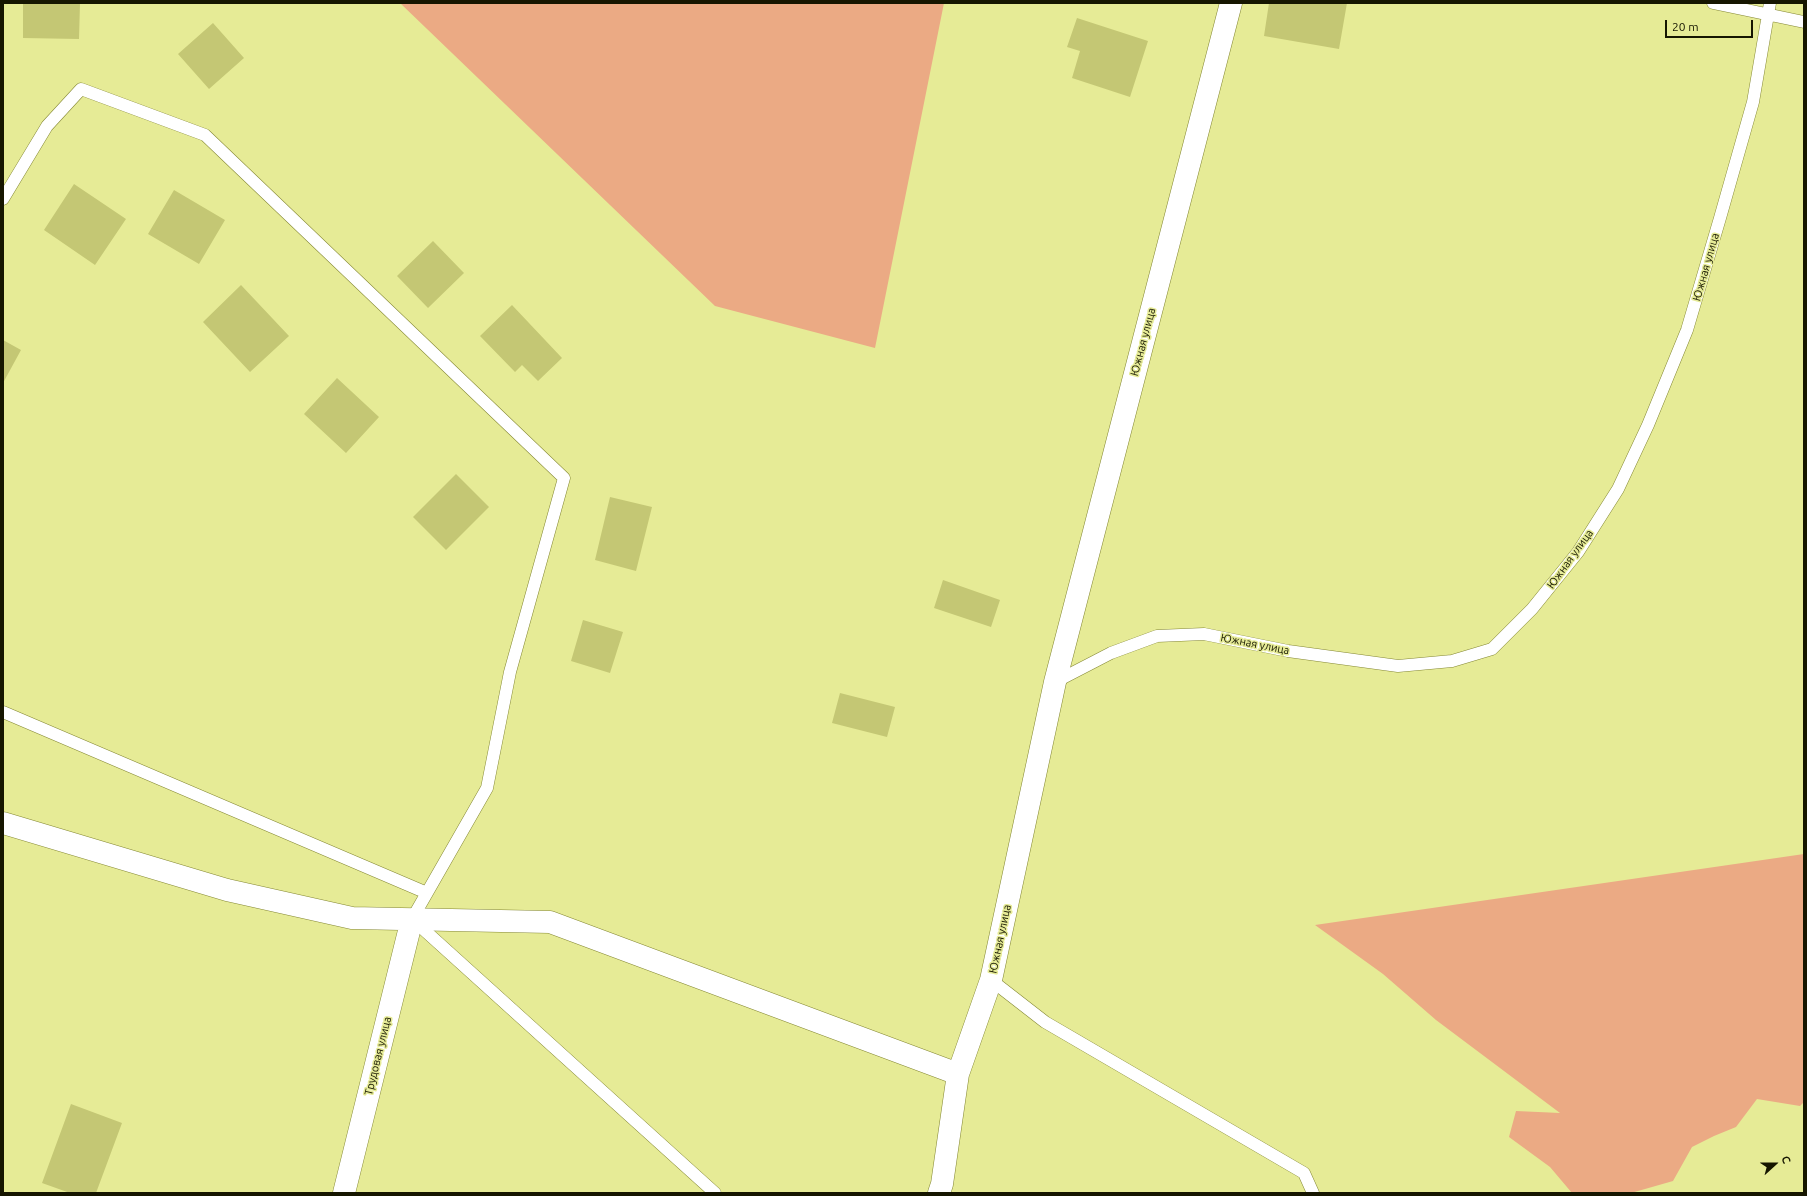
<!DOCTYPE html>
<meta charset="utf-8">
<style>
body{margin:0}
#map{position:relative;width:1807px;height:1196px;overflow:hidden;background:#e6eb96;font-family:Ubuntu,sans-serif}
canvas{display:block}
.frame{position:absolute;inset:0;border:4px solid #161600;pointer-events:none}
.north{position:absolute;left:1755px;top:1144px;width:40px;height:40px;-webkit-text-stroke:3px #e6eb96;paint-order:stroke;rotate:69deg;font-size:11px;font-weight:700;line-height:16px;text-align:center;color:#161600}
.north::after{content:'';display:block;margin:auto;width:14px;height:18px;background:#161600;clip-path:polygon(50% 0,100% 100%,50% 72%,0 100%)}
.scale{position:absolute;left:1665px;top:20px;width:88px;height:18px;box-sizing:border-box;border:2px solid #161600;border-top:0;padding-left:5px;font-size:12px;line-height:14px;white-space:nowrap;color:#161600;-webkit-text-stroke:3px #e6eb96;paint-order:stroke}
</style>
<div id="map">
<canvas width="1807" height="1196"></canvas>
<div class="frame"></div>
<div class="north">С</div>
<div class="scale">20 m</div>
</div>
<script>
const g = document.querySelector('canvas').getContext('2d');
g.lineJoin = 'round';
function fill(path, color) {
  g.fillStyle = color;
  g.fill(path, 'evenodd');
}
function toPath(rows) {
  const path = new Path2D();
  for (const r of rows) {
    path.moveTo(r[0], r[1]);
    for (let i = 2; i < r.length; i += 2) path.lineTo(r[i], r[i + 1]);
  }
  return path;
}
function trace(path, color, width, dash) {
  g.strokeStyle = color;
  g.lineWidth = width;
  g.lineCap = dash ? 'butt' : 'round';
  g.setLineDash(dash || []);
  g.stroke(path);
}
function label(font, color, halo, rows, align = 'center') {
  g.font = font + ' Ubuntu,sans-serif';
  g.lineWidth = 3;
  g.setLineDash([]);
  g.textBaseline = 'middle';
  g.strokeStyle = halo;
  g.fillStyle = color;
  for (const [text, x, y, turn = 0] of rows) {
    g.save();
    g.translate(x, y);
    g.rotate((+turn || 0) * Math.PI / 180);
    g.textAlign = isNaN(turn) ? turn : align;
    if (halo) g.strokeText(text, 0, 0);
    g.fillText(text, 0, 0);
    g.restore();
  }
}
fill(toPath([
 [400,3,944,3,875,348,715,306],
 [1804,854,1804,1102,1800,1106,1757,1099,1736,1127,1714,1136,1692,1147,1673,1181,1631,1193,1572,1193,1550,1167,1509,1137,1516,1111,1560,1113,1436,1020,1383,974,1315,925]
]), '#ebaa84');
fill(toPath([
 [23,3,80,3,79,39,23,38],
 [1269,3,1347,3,1339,49,1264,36],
 [1077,18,1148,41,1130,97,1072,78,1080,51,1067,47],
 [213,23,244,58,209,89,178,54],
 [74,184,126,219,95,265,44,230],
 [174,190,225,220,199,264,148,234],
 [433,241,464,273,428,308,397,276],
 [241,285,289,336,250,372,203,322],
 [512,305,562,358,538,381,522,365,515,372,480,336],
 [3,340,21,350,3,383],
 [337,378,379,417,346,453,304,414],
 [456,474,489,507,446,550,413,517],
 [610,497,652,507,636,571,595,560],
 [943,580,1000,600,991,627,934,608],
 [583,620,623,632,610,673,571,661],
 [840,693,895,707,887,737,832,723],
 [71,1104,122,1123,96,1193,70,1193,42,1183]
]), '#c4c774');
const lane = toPath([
 [1713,3,1804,22],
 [3,199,47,126,81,89,205,135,564,478,510,672,487,788,412,919,715,1193],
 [1055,682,1111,653,1157,636,1204,634,1288,651,1398,666,1452,661,1492,649,1532,609,1578,552,1618,489,1648,425,1687,330,1720,218,1753,102,1770,3],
 [3,712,427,893],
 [991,980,1045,1022,1304,1173,1313,1193]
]);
const street = toPath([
 [3,823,227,890,352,918,550,922,958,1074],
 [344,1193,412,919],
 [939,1193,942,1184,958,1074,991,980,1055,682,1231,3]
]);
trace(lane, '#858834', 13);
trace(street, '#858834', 23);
trace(lane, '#fff', 12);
trace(street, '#fff', 22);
label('11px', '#161600', '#e6eb96', [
 ["Южная улица",1706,267,-74],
 ["Южная улица",1143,342,-75],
 ["Южная улица",1570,559,-54],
 ["Южная улица",1255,644,11],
 ["Южная улица",1000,939,-78],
 ["Трудовая улица",378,1056,-76]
]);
</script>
